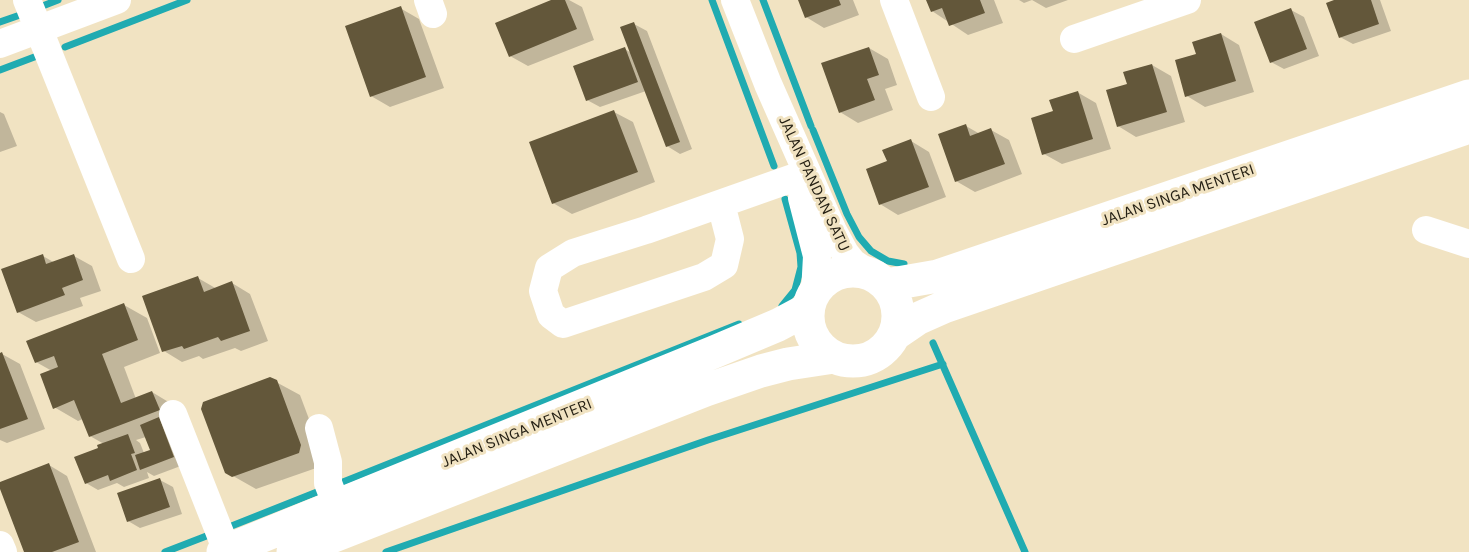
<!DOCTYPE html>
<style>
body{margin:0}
canvas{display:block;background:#f1e3c2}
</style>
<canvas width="1469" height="552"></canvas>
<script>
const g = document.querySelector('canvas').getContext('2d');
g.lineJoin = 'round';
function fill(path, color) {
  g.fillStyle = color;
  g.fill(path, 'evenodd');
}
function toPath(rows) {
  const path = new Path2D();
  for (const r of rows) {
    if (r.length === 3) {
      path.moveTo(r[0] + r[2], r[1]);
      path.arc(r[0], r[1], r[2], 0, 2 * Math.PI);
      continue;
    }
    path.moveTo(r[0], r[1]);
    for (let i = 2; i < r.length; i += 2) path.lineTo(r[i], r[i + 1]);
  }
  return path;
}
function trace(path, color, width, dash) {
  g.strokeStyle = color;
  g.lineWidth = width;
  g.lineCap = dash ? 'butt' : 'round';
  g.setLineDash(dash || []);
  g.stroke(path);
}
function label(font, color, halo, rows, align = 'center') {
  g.font = font + ' Karla,sans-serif';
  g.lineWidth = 6;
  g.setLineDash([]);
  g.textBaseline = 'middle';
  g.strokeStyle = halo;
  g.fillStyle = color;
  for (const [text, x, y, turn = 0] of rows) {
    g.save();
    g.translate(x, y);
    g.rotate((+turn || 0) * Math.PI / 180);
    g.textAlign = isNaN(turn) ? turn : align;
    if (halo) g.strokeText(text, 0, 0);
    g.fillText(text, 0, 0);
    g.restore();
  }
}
fill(toPath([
 [555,0,569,0,582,7,594,40,528,66,510,56],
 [800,0,853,0,859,15,824,28,806,17],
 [928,0,994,0,1003,23,968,35,932,11],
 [1019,0,1032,0,1024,3],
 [1032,0,1068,0,1046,8],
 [1338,0,1380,0,1391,31,1353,44,1340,37],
 [400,8,419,19,444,88,390,107,371,96],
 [1291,10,1304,17,1319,56,1284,69,1271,62],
 [634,24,647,31,692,149,680,154,667,146,646,91,600,107,587,100,625,49,631,53],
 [1221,34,1239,45,1254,92,1205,107,1187,96,1198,55],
 [869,48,888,59,897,85,885,89,893,110,858,123,840,112],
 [1152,65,1171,76,1185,122,1136,137,1118,126,1129,85],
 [1077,92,1096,103,1111,149,1062,164,1044,154,1055,112],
 [0,112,4,114,17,146,0,152],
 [614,112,633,122,655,182,572,214,553,203],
 [966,126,980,134,991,130,1009,140,1022,174,975,192,956,181],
 [911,141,929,152,946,197,898,215,880,204,889,162],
 [43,256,55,263,74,256,92,266,101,291,80,298,83,306,36,322,18,312],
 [198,278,217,289,232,283,250,294,268,341,241,351,235,348,203,359,199,356,182,362,164,351],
 [124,305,147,318,160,353,124,367,136,399,152,392,175,406,186,464,154,476,147,472,149,478,124,487,117,483,98,490,86,483,104,444,90,436,83,419,78,421,54,407,52,371,36,362],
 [146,437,152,451,144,453,140,443,136,440],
 [2,354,20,364,45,429,7,443,0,440,0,355],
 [276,382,300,395,324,459,322,466,256,489,226,472],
 [49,465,67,476,96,552,26,552,0,483],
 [160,480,173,487,182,514,140,528,128,521]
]), '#0003');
trace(toPath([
 [712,0,774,166],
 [763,0,811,126],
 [40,7,58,0],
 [0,22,20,15],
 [65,47,187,0],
 [0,70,37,56],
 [813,130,847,214,859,237,871,251,888,261,904,264],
 [782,306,795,290,801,267,800,253,785,199],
 [933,343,1025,552],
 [343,482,739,324],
 [229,527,317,492],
 [165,552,209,535],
 [386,552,708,440,943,364]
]), '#20abb1', 7);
fill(toPath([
 [551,0,565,0,577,29,509,57,495,23],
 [798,0,839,0,841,5,805,18],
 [926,0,980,0,985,13,949,26,942,8,931,12],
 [1334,0,1371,0,1379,24,1339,38,1326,3],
 [401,6,426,77,370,97,345,26],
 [1291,8,1307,49,1270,63,1254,22],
 [634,22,680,142,666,147,620,27],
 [1221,33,1236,81,1185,97,1175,60,1196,54,1192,42],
 [625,47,638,82,586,101,573,66],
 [869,47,879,75,867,79,875,100,839,113,821,63],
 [1152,64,1167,112,1117,127,1106,90,1127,84,1123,72],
 [1078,91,1093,139,1042,155,1031,118,1053,111,1049,100],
 [614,110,638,172,552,204,529,142],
 [966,124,970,136,991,128,1005,164,955,182,938,134],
 [911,139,929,187,879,205,866,169,887,161,882,150],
 [43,254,46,264,74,254,83,280,62,288,65,295,17,313,1,269],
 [198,276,204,292,232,281,250,331,221,341,218,337,184,349,182,346,162,352,142,296],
 [124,303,138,340,102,354,121,403,152,391,160,410,89,437,74,400,53,409,40,374,58,367,54,356,35,363,26,341],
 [2,352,28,419,0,429,0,353],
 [270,377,277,380,301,445,299,453,232,477,225,473,201,409,203,402],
 [159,417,174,457,140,470,135,455,150,450,140,425],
 [128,434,135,453,131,454,137,470,110,481,108,475,85,484,74,457,98,448,97,445],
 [49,463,79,542,52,552,24,552,0,489,0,482],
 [160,478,170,507,127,522,117,493]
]), '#63573a');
trace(toPath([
 [27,0,131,259],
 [428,0,433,14],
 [735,0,768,84,833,231,845,253,853,263,871,275],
 [894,0,931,97],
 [1074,39,1187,0],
 [0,44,117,0],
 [802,198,817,256,815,293],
 [721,204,730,239,724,265,704,277,563,324,551,315,543,291,549,268,573,253,646,230,796,177],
 [1426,230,1469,244],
 [173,414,227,551],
 [319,428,328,462,328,483,337,506],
 [0,545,3,552]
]), '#fff', 28);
trace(toPath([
 [853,316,45],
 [886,285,938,276,1469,96],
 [895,334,917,319,944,307,1469,127],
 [223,552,714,352,778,325,808,309],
 [293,552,706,390,761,371,788,364,834,357]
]), '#fff', 33);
label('16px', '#241f13', '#f1e3c2', [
 ["JALAN PANDAN SATU",814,184,65],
 ["JALAN SINGA MENTERI",1178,195,-19],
 ["JALAN SINGA MENTERI",517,433,-22]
]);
</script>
